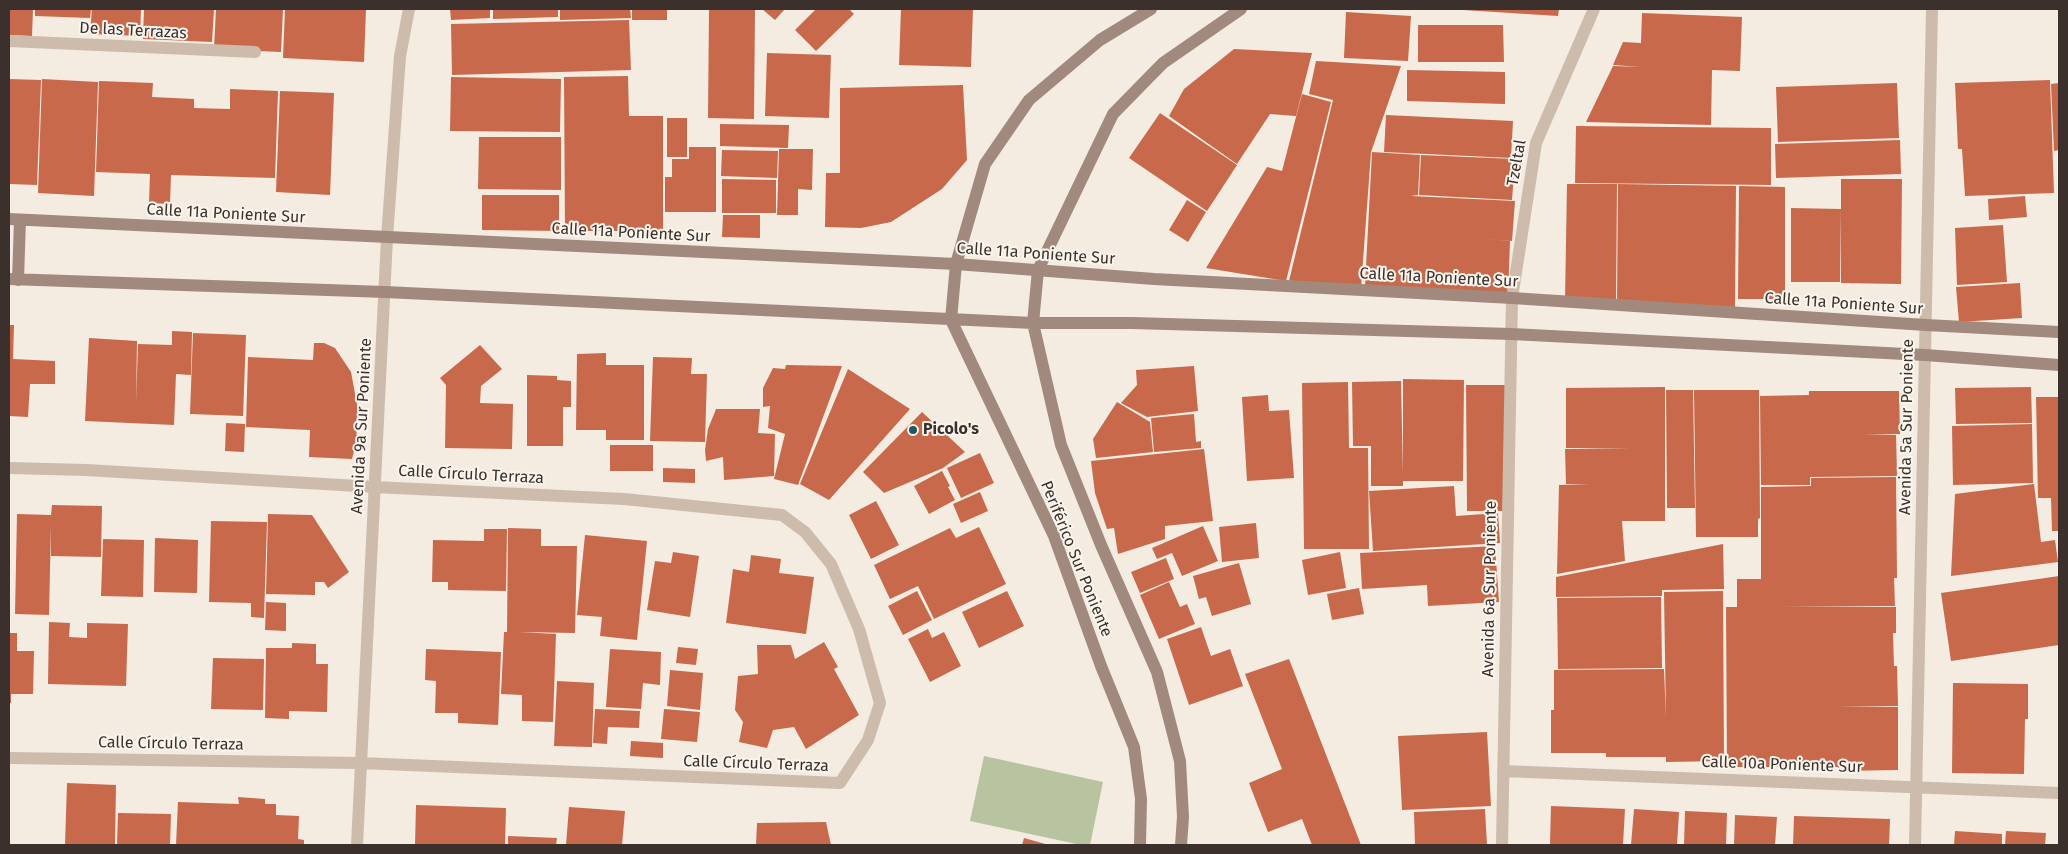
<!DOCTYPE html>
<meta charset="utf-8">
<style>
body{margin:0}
#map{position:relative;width:2068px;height:854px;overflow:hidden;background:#f4ebe1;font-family:"Fira Sans",sans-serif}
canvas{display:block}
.frame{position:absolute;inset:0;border:10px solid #3b302b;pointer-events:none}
</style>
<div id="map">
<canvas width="2068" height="854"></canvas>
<div class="frame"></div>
</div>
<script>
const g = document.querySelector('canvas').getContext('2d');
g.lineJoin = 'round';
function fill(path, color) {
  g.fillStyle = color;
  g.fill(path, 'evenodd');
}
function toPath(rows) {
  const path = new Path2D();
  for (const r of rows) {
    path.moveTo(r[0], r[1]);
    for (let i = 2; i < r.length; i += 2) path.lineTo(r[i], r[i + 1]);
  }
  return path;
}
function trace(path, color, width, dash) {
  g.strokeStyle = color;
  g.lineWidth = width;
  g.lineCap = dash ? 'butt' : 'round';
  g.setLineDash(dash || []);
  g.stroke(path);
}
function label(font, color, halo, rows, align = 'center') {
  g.font = font + ' "Fira Sans",sans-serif';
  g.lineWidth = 4;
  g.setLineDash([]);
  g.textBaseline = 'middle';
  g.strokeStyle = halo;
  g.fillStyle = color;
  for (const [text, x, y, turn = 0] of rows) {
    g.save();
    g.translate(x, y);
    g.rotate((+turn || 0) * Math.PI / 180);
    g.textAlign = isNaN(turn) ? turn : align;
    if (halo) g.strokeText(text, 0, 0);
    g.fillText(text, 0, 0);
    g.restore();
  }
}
fill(toPath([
 [984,756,1103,782,1090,845,1081,845,970,821]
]), '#b8c4a0');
fill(toPath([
 [9,9,33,9,32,36,9,35],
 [35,9,91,9,90,18,35,16],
 [92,9,141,9,140,36,90,34],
 [144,9,214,9,212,42,143,39],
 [216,9,283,9,281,52,214,49],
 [285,9,366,9,364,62,283,58],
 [450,9,490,9,490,18,451,20],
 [493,9,558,9,558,17,493,19],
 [560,9,630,9,631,18,560,20],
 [632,9,667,9,667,20,632,20],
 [709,9,755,9,754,119,708,118],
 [762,9,785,9,775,20],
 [816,9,849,9,854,14,816,51,795,30],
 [901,9,973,9,971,67,899,65],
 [1463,9,1559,9,1558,16,1463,10],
 [1346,12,1411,16,1408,61,1344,58],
 [1642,13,1742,17,1740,71,1712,70,1711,125,1586,122,1613,66,1641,67,1613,65,1623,42,1641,43],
 [629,20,631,70,452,75,451,24],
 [1418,25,1503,25,1504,62,1418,62],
 [1234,49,1312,53,1296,116,1270,114,1237,164,1169,116,1184,89],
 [767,53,831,55,829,118,765,116],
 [1316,61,1401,66,1371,152,1361,288,1289,281,1333,100,1309,94],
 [1407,70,1505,72,1505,104,1407,101],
 [628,76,629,116,663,116,663,231,565,231,564,77],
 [451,77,561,79,560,132,450,131],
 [9,79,41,80,37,185,9,184],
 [42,79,98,82,94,196,38,193],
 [2050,80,2054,193,1965,196,1962,149,1958,149,1955,83],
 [99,81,153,83,152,97,194,99,194,108,230,109,230,89,278,91,275,178,171,175,170,204,149,203,150,174,96,172],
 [1897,83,1899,138,1778,142,1776,87],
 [2059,83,2059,150,2054,151,2051,84],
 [963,85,967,160,942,189,891,222,861,228,825,227,826,173,840,173,840,88],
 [280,91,334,93,330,195,276,192],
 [1302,94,1331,102,1286,281,1206,268,1267,167,1282,171],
 [1160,113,1237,165,1207,211,1129,158],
 [1386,115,1513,121,1511,158,1384,152],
 [667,118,687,118,687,157,667,157],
 [720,124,789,125,788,148,720,146],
 [1576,126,1771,128,1771,185,1575,183],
 [479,137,561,137,561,190,478,189],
 [1900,140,1901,174,1776,178,1775,144],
 [689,147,716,147,716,212,665,212,665,177,672,177,672,159,689,159],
 [779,149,813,149,812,190,798,189,798,215,777,215],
 [722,150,778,151,777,178,721,176],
 [1372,152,1420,155,1418,195,1411,196,1515,201,1512,241,1485,239,1510,241,1508,294,1365,286],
 [1421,155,1515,159,1512,200,1419,195],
 [722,179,776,180,776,213,722,213],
 [1841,179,1902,179,1901,284,1841,283],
 [1567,184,1617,184,1616,301,1565,300],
 [1618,184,1736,186,1735,307,1617,304],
 [1739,186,1785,187,1785,299,1738,299],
 [482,195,559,195,559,231,482,230],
 [2025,196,2027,217,1989,220,1988,199],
 [1187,200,1206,212,1188,242,1169,230],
 [1791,208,1841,209,1840,282,1791,282],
 [723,215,760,215,760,238,722,237],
 [2003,225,2007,282,1957,285,1955,228],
 [2020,283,2022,318,1959,322,1956,287],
 [9,325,14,325,13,359,55,361,55,384,30,384,28,417,9,416],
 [172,331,192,332,191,375,176,374,174,425,85,421,89,338,137,341,136,403,138,344,172,345],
 [193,333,246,335,243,416,190,414],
 [314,343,324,343,335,348,351,372,358,410,356,443,352,459,309,457,310,430,246,427,248,357,313,360],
 [480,345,502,369,481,386,480,403,513,404,512,449,445,448,446,385,440,378],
 [606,353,606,365,644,365,644,440,606,440,606,430,576,430,577,354],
 [653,357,692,358,691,374,707,374,705,442,650,441],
 [786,365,842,366,798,485,774,479,785,434,768,428,770,406,763,407,763,388,773,368,785,369],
 [1194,366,1198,411,1147,417,1121,403,1137,385,1136,370],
 [848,369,910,409,829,500,800,484],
 [527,375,557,376,557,380,571,381,571,407,563,407,563,446,527,446],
 [1403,379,1464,380,1463,481,1403,481,1403,486,1371,486,1371,446,1353,446,1352,382,1401,381,1403,475],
 [1348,382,1349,448,1368,448,1369,549,1304,549,1302,383],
 [1466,385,1506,385,1508,511,1467,511],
 [1665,387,1665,521,1622,521,1625,561,1557,574,1559,485,1590,484,1566,484,1565,449,1631,449,1566,448,1566,388],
 [2031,387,2032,423,1956,424,1955,388],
 [1666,390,1693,390,1695,508,1667,508],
 [1694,390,1759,390,1760,518,1758,519,1758,537,1696,537],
 [1809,391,1899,391,1900,434,1863,435,1896,435,1897,476,1810,477,1810,485,1761,485,1760,396,1809,395],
 [1268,395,1269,411,1289,410,1294,478,1247,481,1242,397],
 [2036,397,2059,397,2059,531,2052,531,2051,498,2038,498],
 [1117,402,1150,422,1153,452,1096,458,1093,439],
 [716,409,760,409,758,433,775,434,774,476,724,480,723,457,706,461,705,450,708,429],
 [922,412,965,452,943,468,884,493,863,472],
 [1194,414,1196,442,1201,441,1201,448,1154,452,1151,418],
 [226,423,245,424,244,452,225,451],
 [2032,424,2033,483,1953,485,1952,426],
 [610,445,653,445,653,471,610,471],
 [1204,449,1213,521,1165,526,1165,539,1118,554,1114,528,1107,529,1095,493,1091,461],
 [980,453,994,483,961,498,947,468],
 [663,468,695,469,695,483,663,482],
 [942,471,950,486,948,487,955,500,929,514,914,486],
 [1896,477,1897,578,1894,578,1895,606,1782,607,1896,607,1896,633,1893,633,1894,666,1897,666,1898,706,1837,707,1898,707,1898,770,1838,771,1838,767,1727,767,1726,607,1737,607,1737,579,1761,579,1761,487,1811,486,1811,478],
 [2034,484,2041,542,2055,540,2058,562,1951,576,1955,494],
 [1454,486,1456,516,1498,513,1500,543,1373,551,1369,491],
 [980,492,988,511,961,523,953,504],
 [876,501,899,545,871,559,849,515],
 [52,505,102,506,101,557,51,556,51,525,49,615,15,614,17,514,51,515],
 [268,514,312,515,349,572,328,588,324,582,315,582,315,595,266,594],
 [211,521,267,522,264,618,251,617,251,603,209,602],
 [1256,523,1259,558,1222,562,1219,527],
 [1203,526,1218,561,1182,576,1172,553,1157,559,1152,548],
 [979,527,1006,584,934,619,918,586,890,599,874,565,950,528,956,538],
 [508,528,541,529,541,546,577,546,575,633,519,632,556,634,553,722,522,721,522,695,501,694,504,632,507,632],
 [484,529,507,529,506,591,448,590,448,582,432,582,433,540,484,541],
 [585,535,647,541,637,640,600,636,602,617,577,615],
 [155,538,198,540,197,593,154,592],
 [103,539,144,540,143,597,101,596],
 [1723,544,1724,589,1662,590,1662,596,1556,597,1556,577],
 [1495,546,1499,602,1428,606,1427,585,1362,589,1360,553],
 [673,552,699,556,690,617,647,610,655,561,671,563],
 [1340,552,1346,588,1308,595,1302,560],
 [751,555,781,559,779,573,814,577,806,634,726,623,733,569,749,572],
 [1166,558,1174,579,1140,593,1131,572],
 [1239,563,1251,604,1212,616,1206,597,1199,599,1193,576],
 [2059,576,2059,645,1951,661,1941,593],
 [1169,582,1180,607,1187,604,1195,624,1159,639,1140,595],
 [1359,588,1364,614,1332,620,1327,594],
 [917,591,932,620,903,635,888,606],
 [1007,591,1024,626,979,648,962,612],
 [1723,591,1724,761,1666,762,1666,757,1606,757,1606,753,1551,753,1551,710,1554,710,1554,670,1664,669,1666,718,1664,592],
 [1661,597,1662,668,1558,669,1557,598],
 [266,602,286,603,286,631,265,630],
 [49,622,70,623,69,637,87,638,87,623,128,624,126,686,48,684],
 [1201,627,1211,656,1230,649,1243,686,1189,705,1167,639],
 [928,629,932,638,944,632,961,666,930,682,908,639],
 [9,633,17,633,17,651,34,651,33,694,11,694,11,703,9,703],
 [824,642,838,667,834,669,859,715,806,749,794,727,773,730,767,748,739,742,743,722,735,710,738,676,758,674,757,645,791,645,795,659],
 [292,643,316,644,316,664,328,664,327,712,289,711,289,719,265,718,266,648,292,648],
 [678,647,698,649,696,665,676,663],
 [426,649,501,652,498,725,458,723,458,713,435,713,436,681,425,680],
 [610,649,661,652,660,685,643,683,641,709,606,707],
 [213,658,264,659,263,710,211,709],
 [1289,659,1361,845,1312,845,1302,819,1268,832,1249,783,1282,769,1245,674],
 [670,670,703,673,700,710,667,706],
 [557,681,594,683,592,747,554,746],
 [1953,683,2028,684,2028,719,2025,719,2024,774,1952,773],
 [595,709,640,711,639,728,608,727,607,744,593,743],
 [664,709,700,712,697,742,661,739],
 [1487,732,1491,806,1402,810,1398,736],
 [631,741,663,743,663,758,630,756],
 [67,783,116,785,115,845,65,845],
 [238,797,265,799,265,804,276,804,276,815,299,816,298,839,304,840,304,845,176,845,178,802,239,804],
 [416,805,506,808,505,845,415,845],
 [1551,806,1625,809,1623,845,1550,845],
 [569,807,625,811,622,845,566,845],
 [1485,809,1487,845,1415,845,1414,812],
 [1634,809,1679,812,1677,845,1631,845],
 [1685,811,1727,813,1726,845,1684,845],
 [118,813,171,814,170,845,117,845],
 [1735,815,1777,817,1775,845,1734,845],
 [1794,816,1890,819,1889,845,1793,845],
 [826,822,831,845,756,845,757,823],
 [1955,831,2002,834,2002,845,1954,845],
 [2006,831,2046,833,2045,845,2005,845],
 [508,836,557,838,556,845,508,845],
 [1024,838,1049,845,1022,845]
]), '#c8694b');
trace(toPath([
 [9,41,255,52],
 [9,468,86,470,375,487,624,499,782,515,805,532,831,564,859,629,880,703,868,740,840,783,360,763,9,758],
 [1503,771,2059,793],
 [357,845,387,238,400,56,409,9],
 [1502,845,1512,298,1536,143,1594,9],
 [1915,845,1932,9]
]), '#cdbbac', 12);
trace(toPath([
 [9,219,956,264,1154,279,1512,298,1926,325,2059,332],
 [9,279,385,292,1033,323,1132,323,1511,334,1925,355,2059,365],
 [18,280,20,220],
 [1140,845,1141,799,1134,747,1101,666,1054,536,951,320,956,264,985,164,1029,100,1100,40,1151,9],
 [1181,845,1183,817,1180,761,1157,672,1101,545,1061,445,1033,323,1038,270,1113,114,1163,63,1241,9]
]), '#a18a7d', 12);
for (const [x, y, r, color] of [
 [913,430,5,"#1f5a5e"]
]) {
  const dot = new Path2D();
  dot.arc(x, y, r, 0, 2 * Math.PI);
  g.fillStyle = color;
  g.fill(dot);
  trace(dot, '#fbf5ee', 2);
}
label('16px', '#3b302b', '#fbf5ee', [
 ["De las Terrazas",133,31,3],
 ["Tzeltal",1517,163,-80],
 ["Calle 11a Poniente Sur",226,214,3],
 ["Calle 11a Poniente Sur",631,233,3],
 ["Calle 11a Poniente Sur",1036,254,4],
 ["Calle 11a Poniente Sur",1439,278,3],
 ["Calle 11a Poniente Sur",1844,304,4],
 ["Avenida 9a Sur Poniente",362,426,-87],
 ["Avenida 5a Sur Poniente",1907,427,-89],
 ["Calle Círculo Terraza",471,475,3],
 ["Periférico Sur Poniente",1076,559,68],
 ["Avenida 6a Sur Poniente",1490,589,-89],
 ["Calle Círculo Terraza",171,744,1],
 ["Calle Círculo Terraza",756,764,2],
 ["Calle 10a Poniente Sur",1782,765,2]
]);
label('bold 16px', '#3b302b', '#fbf5ee', [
 ["Picolo's",923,430]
], 'left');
</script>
